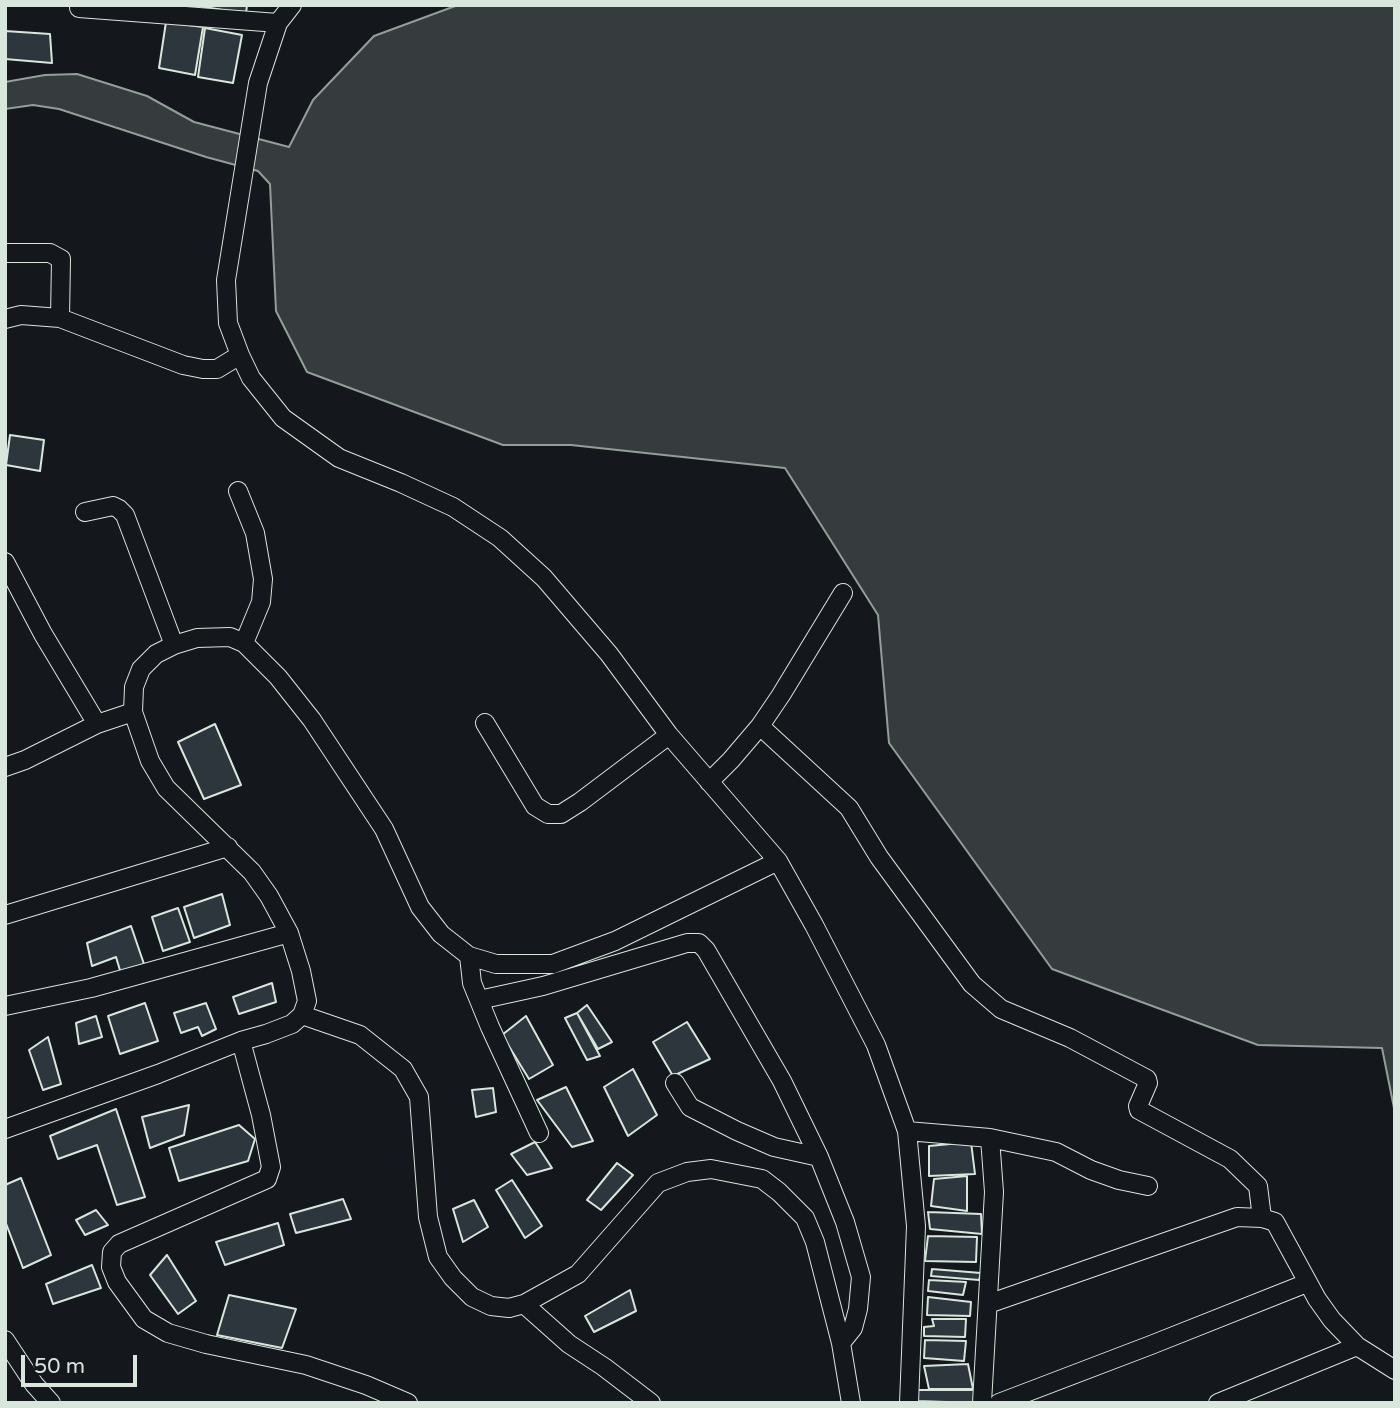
<!DOCTYPE html>
<style>
body{margin:0}
#map{position:relative;width:1400px;height:1408px;overflow:hidden;background:#14181c;font-family:"Varela Round",sans-serif}
canvas{display:block}
.frame{position:absolute;inset:0;border:7px solid #d8e6dc;pointer-events:none}
.scale{position:absolute;left:21px;top:1355px;width:116px;height:32px;box-sizing:border-box;border:4px solid #d8e6dc;border-top:0;padding-left:9px;font-size:21px;line-height:24px;white-space:nowrap;color:#d8e6dc;-webkit-text-stroke:5px #14181c;paint-order:stroke}
</style>
<div id="map">
<canvas width="1400" height="1408"></canvas>
<div class="frame"></div>
<div class="scale">50 m</div>
</div>
<script>
const g = document.querySelector('canvas').getContext('2d');
g.lineJoin = 'round';
function fill(path, color) {
  g.fillStyle = color;
  g.fill(path, 'evenodd');
}
function toPath(rows) {
  const path = new Path2D();
  for (const r of rows) {
    path.moveTo(r[0], r[1]);
    for (let i = 2; i < r.length; i += 2) path.lineTo(r[i], r[i + 1]);
  }
  return path;
}
function trace(path, color, width, dash) {
  g.strokeStyle = color;
  g.lineWidth = width;
  g.lineCap = dash ? 'butt' : 'round';
  g.setLineDash(dash || []);
  g.stroke(path);
}
const water = toPath([
 [458,5,1395,5,1395,1113,1382,1048,1258,1045,1052,969,889,743,878,615,785,468,571,445,503,445,307,372,276,311,270,184,258,171,206,157,59,109,33,105,5,109,5,82,45,75,77,74,147,96,194,122,289,147,313,100,374,36,458,5]
]);
fill(water, '#363b3e');
trace(water, '#939e99', 2);
const building = toPath([
 [193,5,247,5,246,14,193,5],
 [166,22,203,27,195,75,159,68,166,22],
 [205,28,242,35,233,83,198,77,205,28],
 [5,31,50,34,52,63,5,59,5,31],
 [10,435,44,440,40,471,6,465,10,435],
 [215,724,241,785,204,799,178,742,215,724],
 [222,894,230,925,194,938,184,907,222,894],
 [178,908,190,942,163,951,152,917,178,908],
 [131,926,145,967,122,977,116,957,92,966,87,943,131,926],
 [272,983,276,1002,239,1014,233,997,272,983],
 [145,1003,158,1041,120,1054,108,1016,145,1003],
 [206,1003,216,1029,202,1036,198,1027,181,1033,174,1013,206,1003],
 [587,1005,612,1042,598,1049,577,1013,587,1005],
 [577,1013,600,1056,587,1060,565,1018,577,1013],
 [96,1016,102,1037,79,1044,76,1023,96,1016],
 [526,1016,553,1065,529,1079,502,1035,526,1016],
 [687,1022,710,1059,673,1076,653,1042,687,1022],
 [48,1037,61,1084,43,1090,29,1050,48,1037],
 [633,1069,657,1115,628,1136,604,1087,633,1069],
 [566,1087,593,1141,572,1147,537,1100,566,1087],
 [493,1088,496,1112,476,1117,472,1090,493,1088],
 [189,1105,184,1135,150,1148,142,1117,189,1105],
 [116,1109,145,1197,117,1205,97,1145,58,1159,50,1136,116,1109],
 [239,1125,255,1139,248,1161,179,1181,169,1148,239,1125],
 [535,1142,552,1168,527,1175,511,1154,535,1142],
 [971,1142,975,1174,929,1176,929,1146,971,1142],
 [617,1163,633,1175,601,1210,587,1200,617,1163],
 [967,1176,967,1211,931,1206,934,1179,967,1176],
 [21,1178,51,1255,23,1268,5,1221,5,1185,21,1178],
 [512,1180,542,1226,525,1238,496,1190,512,1180],
 [343,1199,351,1219,296,1233,290,1214,343,1199],
 [474,1200,488,1227,463,1242,453,1209,474,1200],
 [96,1210,108,1225,85,1235,76,1220,96,1210],
 [928,1212,981,1214,982,1234,930,1229,928,1212],
 [278,1223,284,1245,225,1265,216,1242,278,1223],
 [928,1236,977,1237,976,1262,925,1261,928,1236],
 [167,1255,196,1301,178,1314,150,1275,167,1255],
 [92,1265,101,1288,53,1304,46,1284,92,1265],
 [932,1269,981,1273,979,1280,931,1276,932,1269],
 [929,1280,966,1282,963,1295,928,1291,929,1280],
 [630,1290,636,1311,594,1332,585,1316,630,1290],
 [229,1295,296,1309,282,1348,217,1335,229,1295],
 [928,1297,971,1302,970,1316,927,1315,928,1297],
 [932,1319,966,1319,965,1337,924,1336,924,1327,934,1326,932,1319],
 [925,1340,966,1341,964,1361,924,1358,925,1340],
 [968,1364,973,1389,929,1389,924,1366,968,1364],
 [918,1390,977,1390,975,1403,918,1401,918,1390]
]);
fill(building, '#2c363c');
trace(building, '#d8e6dc', 2);
const minor = toPath([
 [292,5,278,23,258,83,226,280,228,323,240,355,251,378,283,418,339,458,401,483,453,507,500,538,544,578,609,654,669,735,778,861,814,925,876,1045,907,1131,916,1226,909,1403],
 [79,8,278,23],
 [5,253,50,253,61,259,60,318],
 [5,319,21,315,60,318,183,365,203,369,217,369,240,355],
 [238,491,255,533,263,579,261,602,244,643],
 [85,512,113,506,119,509,125,515,174,645],
 [5,562,43,634,97,724],
 [485,723,535,806,548,814,561,814,580,802,669,735],
 [760,726,849,808,879,857,972,984,1001,1009,1070,1038,1147,1079,1148,1083,1138,1106,1139,1110,1230,1159,1258,1186,1262,1218],
 [5,767,25,760,97,724,133,712],
 [709,782,731,760,760,726,781,695,843,593],
 [5,915,228,847],
 [469,956,472,983,490,1027,539,1133],
 [479,1000,543,986,687,943,699,943,706,950,782,1081,819,1157,845,1222,861,1277,858,1309,853,1328,841,1343],
 [5,1006,91,988,289,933],
 [302,1015,360,1035,403,1069,419,1097,428,1217,438,1257,453,1278,472,1297,491,1306,509,1308,524,1304,578,1274,658,1183,687,1172,711,1169,762,1179,779,1192,805,1218,815,1242,841,1343,851,1403],
 [241,1041,261,1115,271,1167,267,1179,119,1244,112,1252,111,1267,117,1282,144,1319,168,1333,206,1344,306,1365,366,1385,408,1403],
 [675,1083,690,1107,737,1131,774,1147,819,1157],
 [5,1129,158,1074,241,1041,266,1034,292,1024,302,1015,307,1001,301,971,289,933,269,896,252,872,166,788,150,761,133,712,134,687,141,669,156,654,174,645,197,638,230,637,244,643,278,677,312,720,384,829,420,907,441,934,469,956,496,964,553,964,615,941,778,861],
 [907,1131,990,1138,994,1192,982,1403],
 [990,1138,1056,1152,1091,1170,1119,1180,1148,1186],
 [524,1304,569,1344,604,1367,651,1403],
 [988,1304,1237,1217,1262,1218,1275,1222,1317,1299,1332,1320,1357,1346,1395,1370],
 [5,1340,34,1384,51,1403],
 [999,1403,1151,1345,1307,1283],
 [1218,1403,1357,1346]
]);
trace(minor, '#d8e6dc', 20);
trace(minor, '#14181c', 18);
</script>
